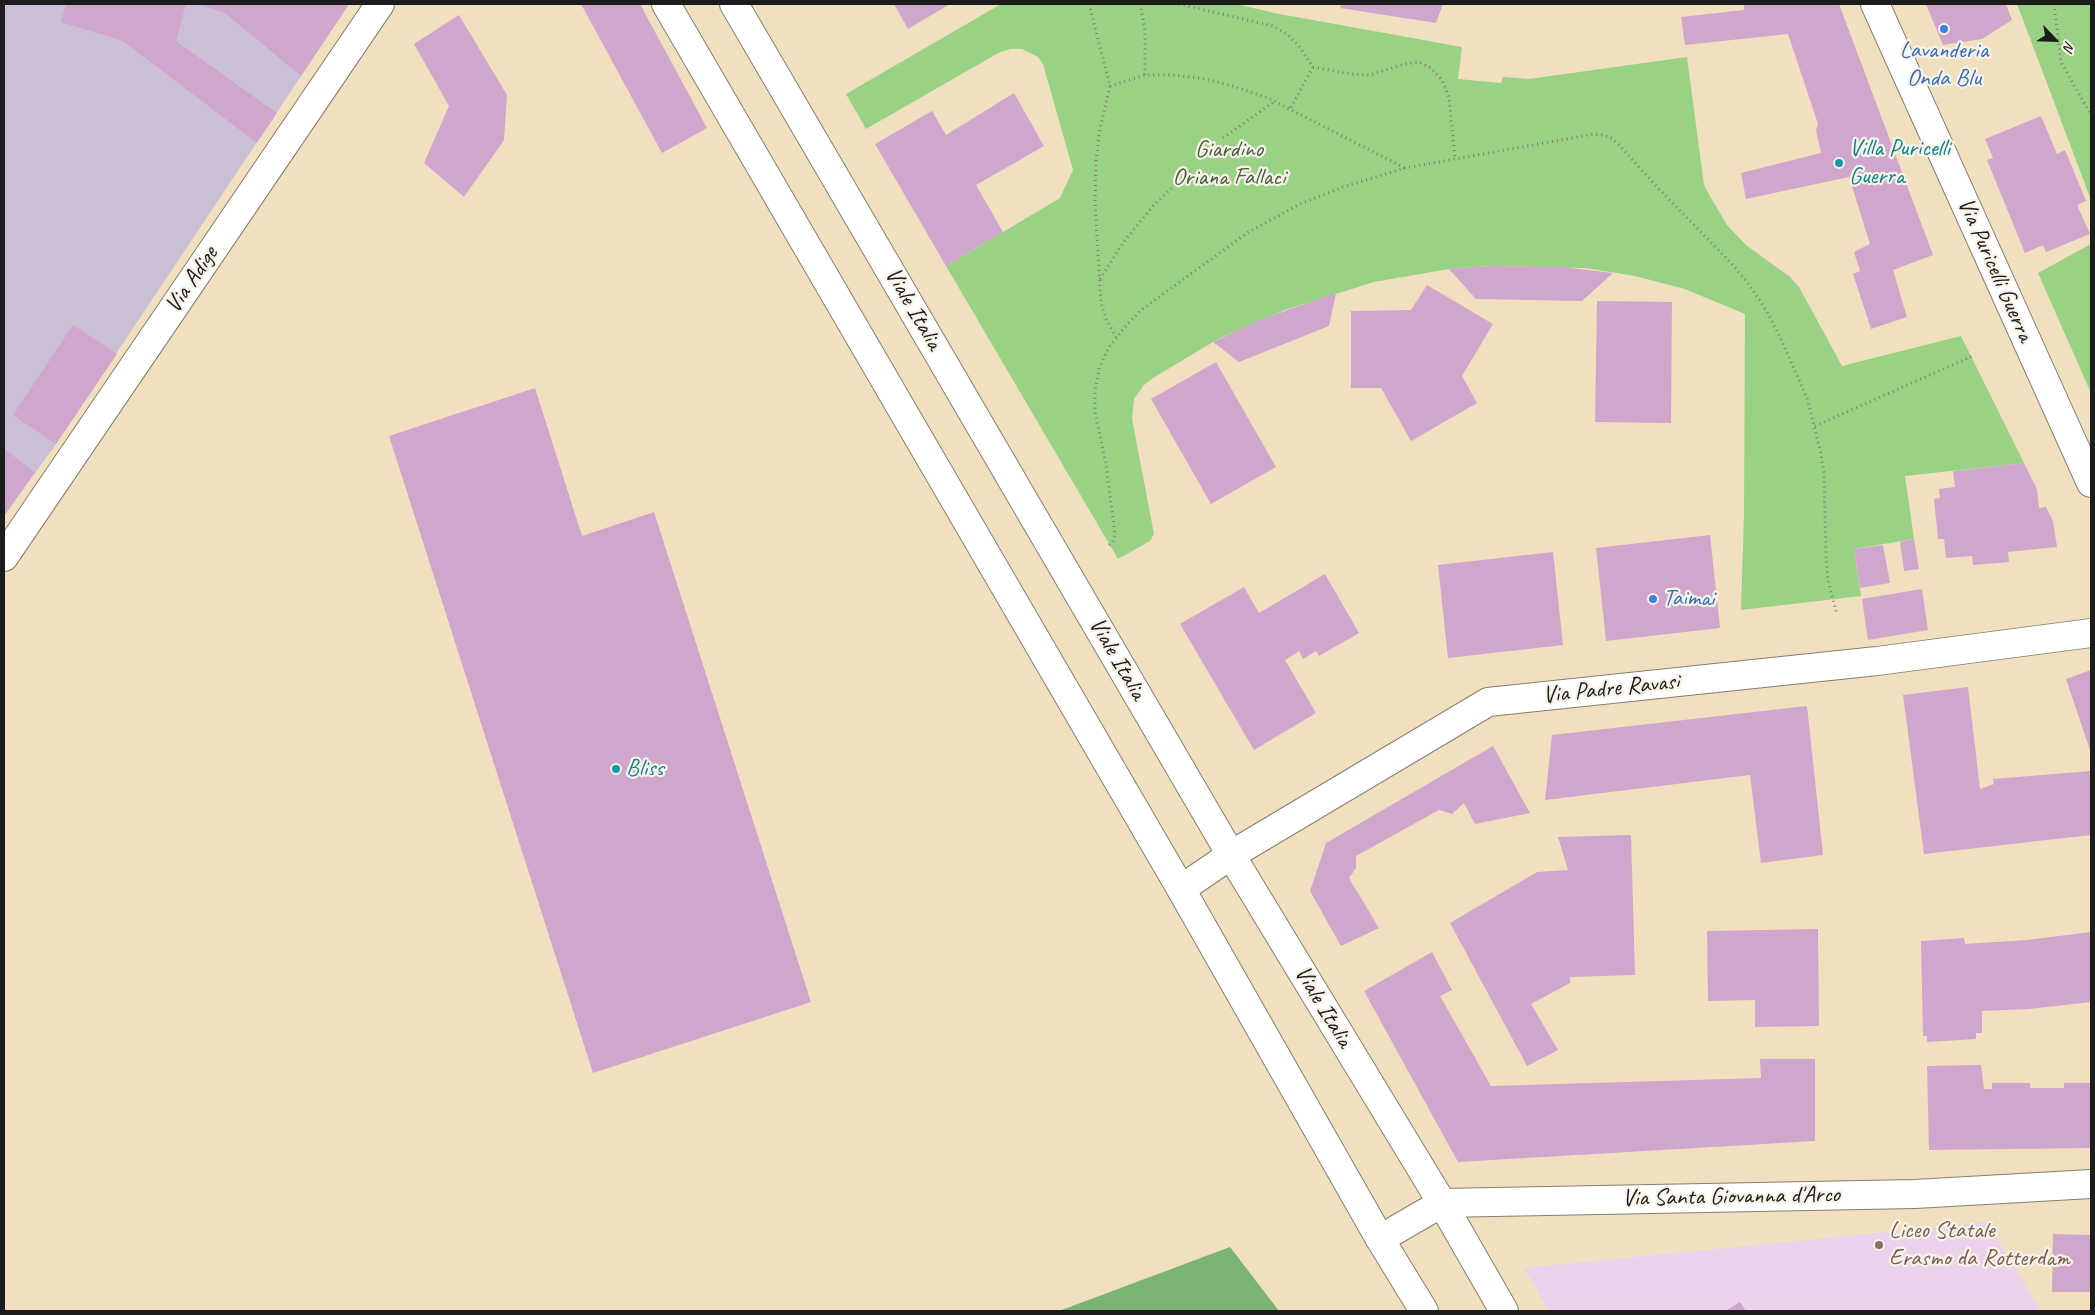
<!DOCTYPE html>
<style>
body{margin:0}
#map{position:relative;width:2095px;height:1315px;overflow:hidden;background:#f0e0c0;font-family:Caveat,sans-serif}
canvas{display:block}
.frame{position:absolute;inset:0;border:5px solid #1c1c1c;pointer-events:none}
.north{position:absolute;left:2030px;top:15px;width:50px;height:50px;-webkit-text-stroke:4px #f7f3e8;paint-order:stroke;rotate:114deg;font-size:14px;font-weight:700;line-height:20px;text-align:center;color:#1c1c1c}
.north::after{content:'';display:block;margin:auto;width:18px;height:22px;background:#1c1c1c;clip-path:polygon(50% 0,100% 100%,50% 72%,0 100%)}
</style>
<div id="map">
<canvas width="2095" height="1315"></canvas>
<div class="frame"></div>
<div class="north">N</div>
</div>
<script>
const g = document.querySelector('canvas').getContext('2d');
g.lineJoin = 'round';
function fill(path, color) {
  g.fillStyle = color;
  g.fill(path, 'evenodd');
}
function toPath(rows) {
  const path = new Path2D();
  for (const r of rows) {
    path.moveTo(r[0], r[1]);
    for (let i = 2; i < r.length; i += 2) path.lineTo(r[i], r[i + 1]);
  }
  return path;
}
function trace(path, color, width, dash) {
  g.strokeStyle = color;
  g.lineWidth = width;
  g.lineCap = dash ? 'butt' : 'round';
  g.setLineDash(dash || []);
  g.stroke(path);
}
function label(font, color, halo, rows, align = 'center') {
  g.font = font + ' Caveat,sans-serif';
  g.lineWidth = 4.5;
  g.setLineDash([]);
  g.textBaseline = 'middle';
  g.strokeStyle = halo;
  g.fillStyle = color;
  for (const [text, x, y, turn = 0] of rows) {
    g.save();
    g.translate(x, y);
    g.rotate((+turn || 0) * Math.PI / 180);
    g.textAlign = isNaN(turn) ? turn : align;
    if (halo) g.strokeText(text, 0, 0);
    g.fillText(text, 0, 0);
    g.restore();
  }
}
fill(toPath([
 [1987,1222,2041,1311,1549,1311,1524,1268]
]), '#ebd1eb');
fill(toPath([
 [4,4,349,4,56,444,4,516]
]), '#cbbfd5');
fill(toPath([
 [1001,4,1237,4,1274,13,1462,47,1458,79,1501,83,1503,77,1529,79,1687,57,1704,185,1711,198,1727,225,1746,245,1790,277,1799,287,1842,366,1961,336,2024,463,1905,476,1914,539,1854,549,1861,596,1741,610,1744,514,1745,314,1685,289,1635,276,1586,268,1491,266,1449,269,1374,282,1285,310,1218,339,1153,378,1144,385,1134,399,1132,419,1154,534,1150,541,1118,559,946,266,1060,198,1073,170,1043,64,1038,57,1022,49,1011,49,1000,52,866,129,846,94],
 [2017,4,2091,4,2091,200],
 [2091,244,2091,393,2038,273]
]), '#99d284');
fill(toPath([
 [1230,1247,1279,1311,1059,1311]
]), '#7ab472');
fill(toPath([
 [66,4,186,4,176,41,277,113,257,143,123,41,61,22],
 [197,4,349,4,301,76,225,13],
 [581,4,640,4,707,128,662,153],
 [894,4,950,4,908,29],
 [1341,4,1443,4,1436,23,1340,8],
 [1744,4,1839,4,1933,255,1893,270,1907,317,1871,329,1853,274,1860,271,1854,252,1870,244,1849,177,1746,199,1741,173,1821,153,1816,130,1818,124,1788,34,1685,45,1681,17,1744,10],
 [1926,4,2006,4,2012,20,1982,39,1943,45],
 [459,15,507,95,504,140,464,197,424,163,449,106,414,44],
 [1014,93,1044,146,976,185,1003,232,946,266,875,144,932,111,946,135],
 [2041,116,2057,154,2065,150,2086,201,2077,205,2090,234,2046,252,2043,245,2025,253,1987,160,1993,158,1985,139],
 [1491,266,1562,267,1613,273,1582,301,1476,299,1449,269],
 [1427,285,1493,324,1462,376,1477,403,1411,441,1381,388,1351,388,1351,311,1411,310],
 [1336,293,1329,326,1239,362,1213,342,1262,319],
 [1597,301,1672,302,1671,423,1595,422],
 [73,325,117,354,56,444,13,415],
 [1216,362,1276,467,1211,504,1151,399],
 [535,388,582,536,654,512,811,1002,593,1073,389,436],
 [4,449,35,472,4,516],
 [2024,463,2037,489,2039,508,2046,507,2053,521,2057,547,2008,552,2009,562,1973,565,1972,556,1946,558,1944,539,1938,539,1934,499,1940,498,1939,489,1955,487,1953,471],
 [1710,535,1720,628,1606,641,1596,548],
 [1914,539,1919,569,1904,571,1900,542],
 [1883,545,1890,583,1860,588,1854,549],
 [1553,552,1563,645,1448,658,1438,565],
 [1325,574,1359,633,1319,656,1316,651,1303,659,1299,651,1285,660,1316,713,1254,750,1180,624,1244,587,1259,613],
 [1922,589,1928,630,1868,640,1862,599],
 [2091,670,2091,753,2066,679],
 [1968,687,1980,789,1994,784,1993,779,2091,771,2091,835,1924,854,1903,695],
 [1807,706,1823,855,1761,863,1750,775,1545,800,1552,735],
 [1493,746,1530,813,1475,824,1464,803,1452,814,1439,810,1356,856,1356,868,1349,878,1379,928,1341,946,1310,891,1326,843],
 [1631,835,1635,975,1570,977,1570,983,1531,1004,1558,1050,1527,1066,1450,923,1537,872,1568,870,1558,837],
 [1818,929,1819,1026,1755,1027,1755,1000,1708,1001,1707,931],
 [2091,932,2091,1002,2029,1009,1982,1011,1982,1033,1976,1033,1976,1039,1927,1042,1927,1036,1923,1036,1921,941,1964,938,1965,944,2027,940],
 [1432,952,1452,990,1440,996,1491,1086,1761,1078,1760,1059,1815,1059,1815,1141,1458,1162,1364,991],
 [1981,1065,1984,1089,1992,1089,1992,1083,2030,1083,2030,1088,2064,1088,2064,1083,2091,1083,2091,1148,1929,1150,1927,1066],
 [2053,1234,2091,1235,2091,1292,2052,1292],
 [1740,1302,1746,1311,1725,1311]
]), '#d0a6cd');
const minor = toPath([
 [1875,4,2091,483],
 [4,557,380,4],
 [1181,889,1231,855,1488,702,1877,661,2091,633],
 [1380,1239,1442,1203,1915,1194,2091,1184]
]);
const primary = toPath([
 [666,4,1181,889,1380,1239,1424,1311],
 [734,4,1231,855,1442,1203,1504,1311]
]);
trace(minor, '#867e6e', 30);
trace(primary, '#867e6e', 30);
trace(toPath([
 [1089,4,1110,86,1100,129,1096,160,1095,203,1101,303,1106,319,1116,337],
 [1140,4,1145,30,1145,75],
 [1179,4,1273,26,1287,34,1299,46,1313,67,1290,109],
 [2054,4,2061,62,2091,115],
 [1313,67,1350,74,1370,75,1405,64,1419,62,1431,68,1442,80,1449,97,1455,159],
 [1110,86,1145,75,1171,75,1201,78,1233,86,1268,98,1405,168],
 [1223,138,1275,101],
 [1100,279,1123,243,1153,206,1190,170],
 [1815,426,1975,355],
 [1109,545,1113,541,1115,535,1106,464,1095,412,1095,391,1099,369,1109,347,1124,328,1141,310,1247,233,1300,204,1343,187,1405,168,1594,134,1603,135,1611,138,1619,145,1660,190,1731,263,1748,283,1766,310,1780,337,1807,398,1820,449,1824,473,1826,555,1828,580,1837,615]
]), '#867e6e', 3, [1, 4]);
trace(minor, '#fff', 28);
trace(primary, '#fff', 28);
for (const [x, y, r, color] of [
 [1944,29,5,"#3f7fe0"],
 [1839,163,5,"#0f9aa8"],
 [1653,599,5,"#3f7fe0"],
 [616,769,5,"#0f9aa8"],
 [1879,1245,5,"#8d6e63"]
]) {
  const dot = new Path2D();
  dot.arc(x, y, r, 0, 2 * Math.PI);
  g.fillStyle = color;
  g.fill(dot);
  trace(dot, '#f7f3e8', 2);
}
label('24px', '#366cbe', '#f7f3e8', [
 ["Lavanderia",1944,51],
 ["Onda Blu",1944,79],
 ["Taimai",1663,599,"left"]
]);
label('24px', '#0d838f', '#f7f3e8', [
 ["Villa Puricelli",1849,149],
 ["Guerra",1849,177],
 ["Bliss",626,769]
], 'left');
label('24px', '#485c40', '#f7f3e8', [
 ["Giardino",1229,150],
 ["Oriana Fallaci",1229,178]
]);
label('24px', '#1c1c1c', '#f7f3e8', [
 ["Via Puricelli Guerra",1995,270,66],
 ["Via Adige",192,280,-56],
 ["Viale Italia",913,309,60],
 ["Viale Italia",1117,659,60],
 ["Via Padre Ravasi",1611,689,-6],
 ["Viale Italia",1323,1007,59],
 ["Via Santa Giovanna d'Arco",1731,1197,-1]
]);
label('24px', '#785e54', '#f7f3e8', [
 ["Liceo Statale",1889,1231],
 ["Erasmo da Rotterdam",1889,1259]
], 'left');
</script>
